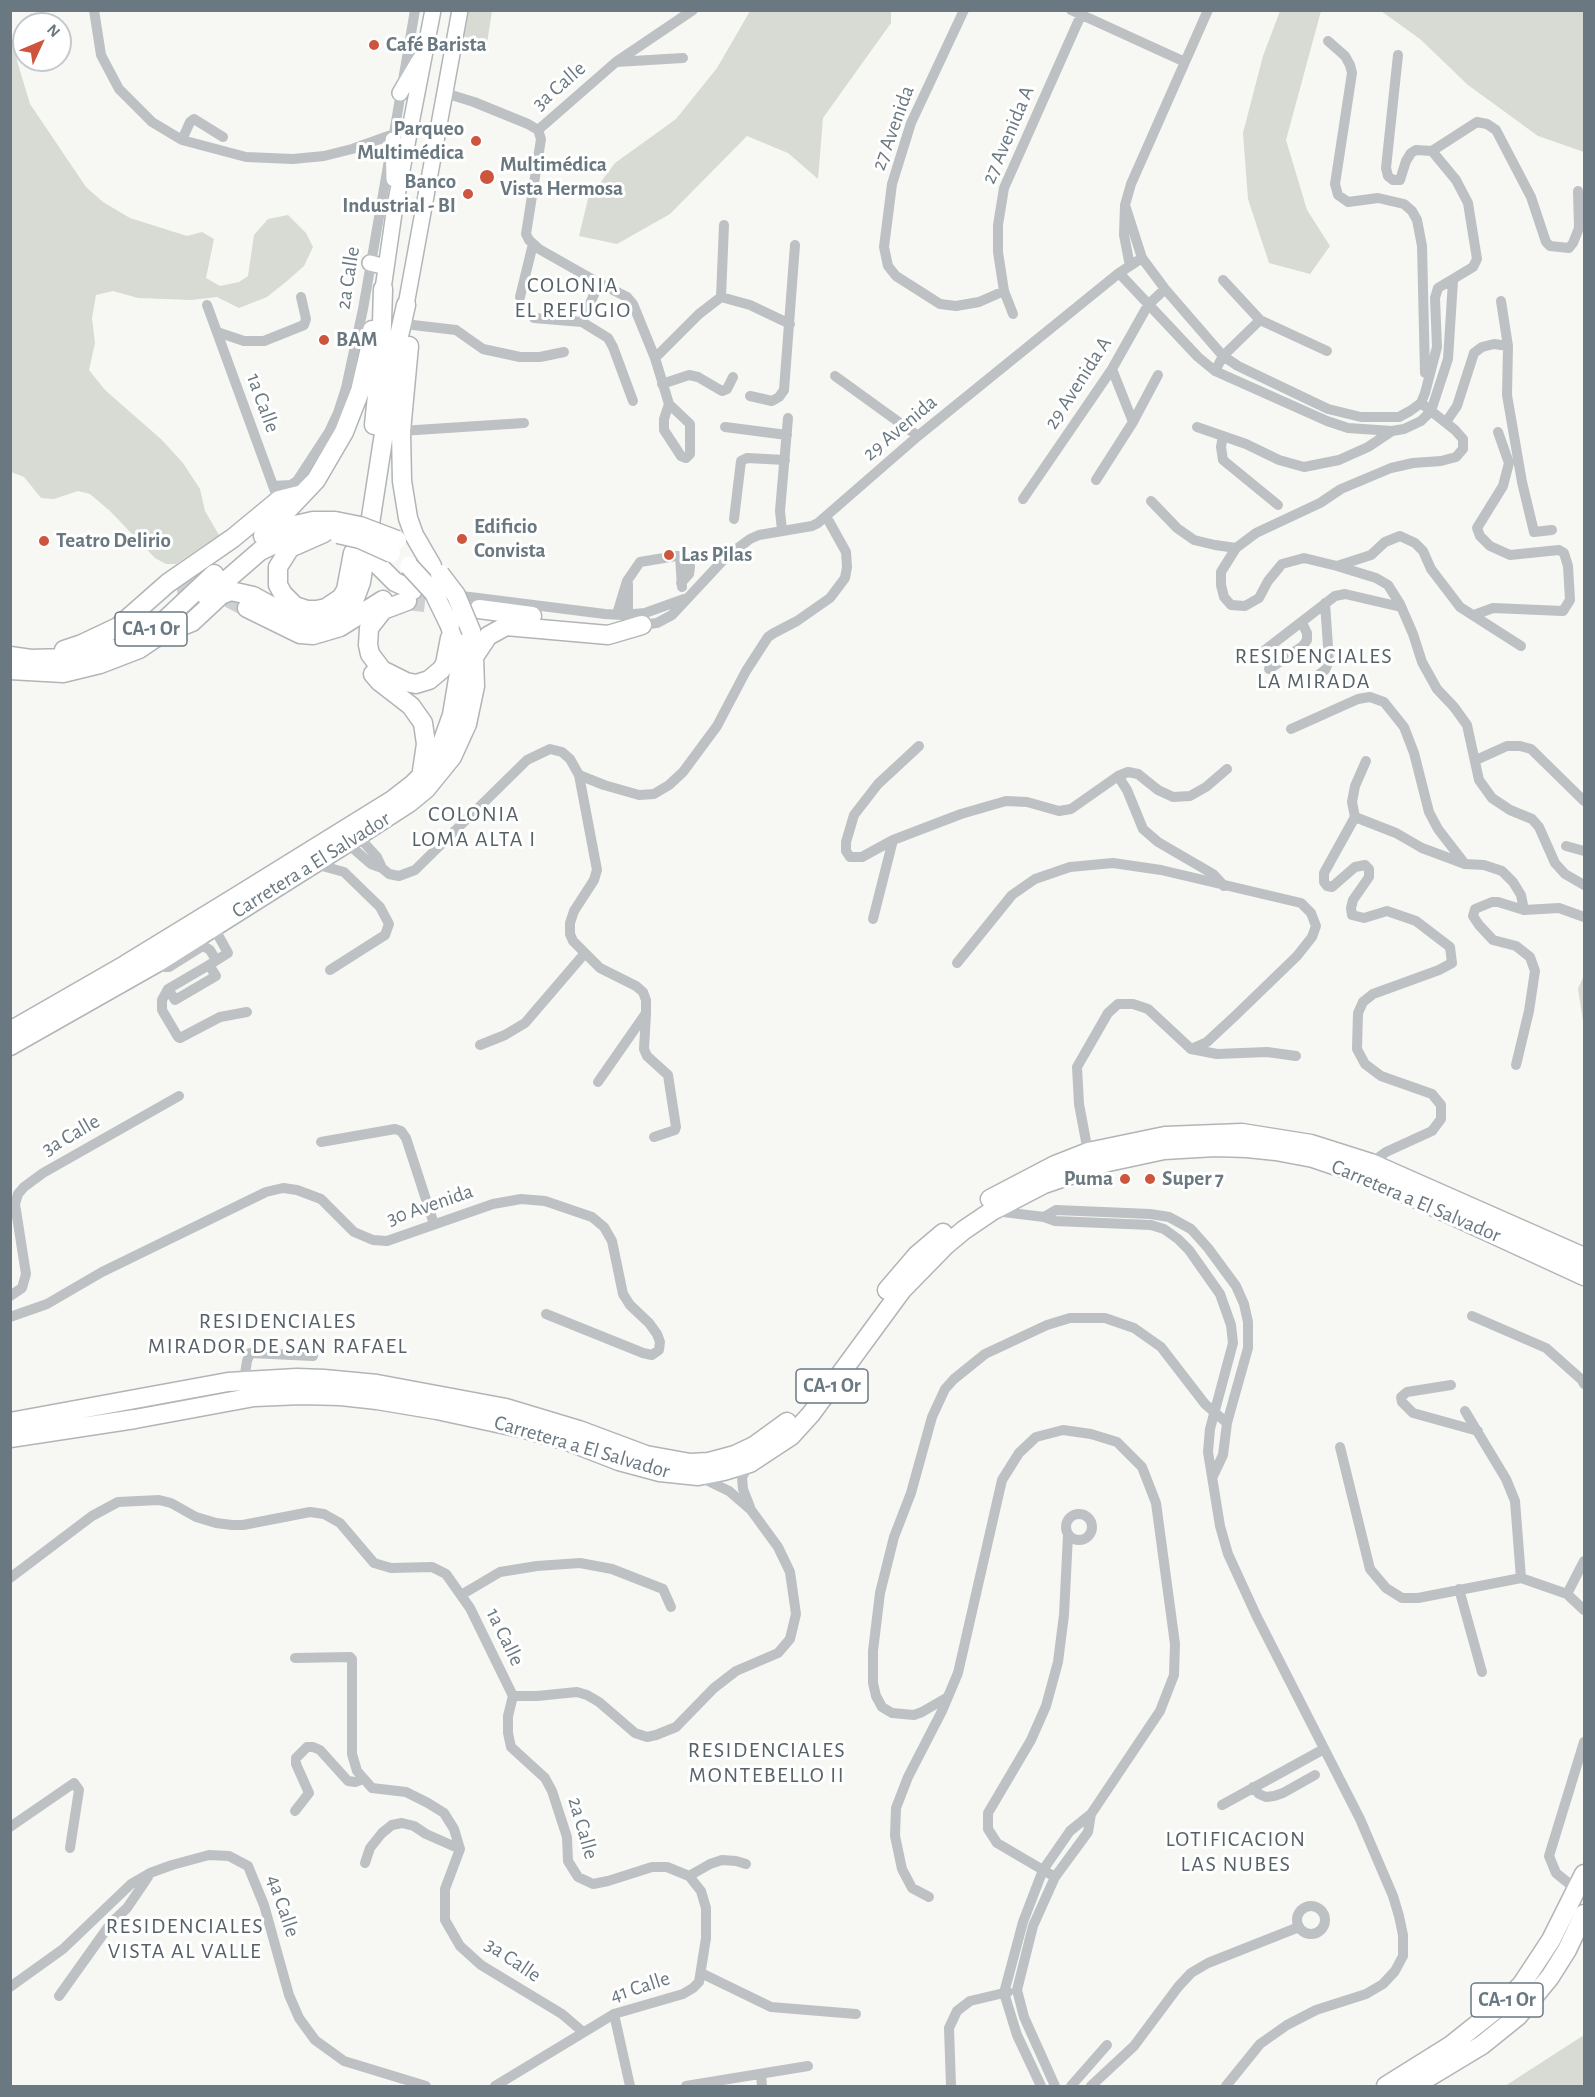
<!DOCTYPE html>
<meta charset="utf-8">
<style>
body{margin:0}
#map{position:relative;width:1595px;height:2097px;overflow:hidden;background:#f7f7f4;font-family:"Alegreya Sans",sans-serif}
canvas{display:block}
.frame{position:absolute;inset:0;border:12px solid #6a7981;pointer-events:none}
.north{position:absolute;left:12px;top:12px;width:60px;height:60px;box-sizing:border-box;background:#fff;border:2px solid #c3c9cd;border-radius:50%;rotate:46deg;font-size:16px;font-weight:700;line-height:24px;text-align:center;color:#6a7981}
.north::after{content:'';display:block;margin:auto;width:21px;height:27px;background:#cd553e;clip-path:polygon(50% 0,100% 100%,50% 72%,0 100%)}
</style>
<div id="map">
<canvas width="1595" height="2097"></canvas>
<div class="frame"></div>
<div class="north">N</div>
</div>
<script>
const g = document.querySelector('canvas').getContext('2d');
g.lineJoin = 'round';
function fill(path, color) {
  g.fillStyle = color;
  g.fill(path, 'evenodd');
}
function toPath(rows) {
  const path = new Path2D();
  for (const r of rows) {
    if (r.length === 3) {
      path.moveTo(r[0] + r[2], r[1]);
      path.arc(r[0], r[1], r[2], 0, 2 * Math.PI);
      continue;
    }
    path.moveTo(r[0], r[1]);
    for (let i = 2; i < r.length; i += 2) path.lineTo(r[i], r[i + 1]);
  }
  return path;
}
function trace(path, color, width, dash) {
  g.strokeStyle = color;
  g.lineWidth = width;
  g.lineCap = dash ? 'butt' : 'round';
  g.setLineDash(dash || []);
  g.stroke(path);
}
function label(font, color, halo, rows, align = 'center') {
  g.font = font + ' "Alegreya Sans",sans-serif';
  g.lineWidth = 6;
  g.setLineDash([]);
  g.textBaseline = 'middle';
  g.strokeStyle = halo;
  g.fillStyle = color;
  for (const [text, x, y, turn = 0] of rows) {
    g.save();
    g.translate(x, y);
    g.rotate((+turn || 0) * Math.PI / 180);
    g.textAlign = isNaN(turn) ? turn : align;
    if (halo) g.strokeText(text, 0, 0);
    g.fillText(text, 0, 0);
    g.restore();
  }
}
fill(toPath([
 [460,11,492,11,487,43,456,34],
 [750,11,891,11,891,23,823,118,818,179,788,153,747,136,670,214,617,244,579,236,588,199,615,163,676,119,717,68],
 [1280,11,1321,11,1286,140,1307,210,1330,246,1310,274,1269,263,1248,199,1243,133,1263,56],
 [1381,11,1584,11,1584,152,1538,136,1468,85,1420,39],
 [10,30,18,64,30,104,86,187,103,202,130,218,187,236,202,232,214,239,206,278,220,286,239,282,248,276,254,235,268,219,288,215,306,233,313,247,304,266,287,281,267,297,239,308,217,297,191,300,138,298,113,291,96,295,92,318,95,343,89,370,105,390,162,440,183,463,200,489,205,511,219,535,176,564,166,564,155,558,110,511,90,494,78,491,54,499,41,498,24,477,11,472],
 [1584,975,1584,1027,1578,989],
 [1584,2035,1584,2086,1505,2086]
]), '#d7dbd4');
trace(toPath([
 [177,590,197,587,228,598,247,608],
 [407,601,453,606]
]), '#cdd1d2', 18, [18, 9]);
const major = toPath([
 [400,93,420,59],
 [393,140,394,179],
 [370,263,386,267],
 [383,289,395,206,433,10],
 [406,305,460,10]
]);
const highway = toPath([
 [409,346,401,431,402,481,408,518,414,535,432,566],
 [374,425,381,357,383,289],
 [278,529,313,521,335,521],
 [324,533,290,548,278,567,278,585,283,594,295,606,307,610,317,610,326,608,341,598,346,590,353,553],
 [263,536,316,480,344,432,360,391,369,352,372,330],
 [376,539,374,555,379,566,395,582,413,590],
 [207,597,260,551,281,541,301,535],
 [407,601,383,610,369,628,368,645,370,654,382,670,406,682,416,684,429,680,441,670,445,664,450,638],
 [247,608,300,634,313,635,340,627,383,600],
 [479,609,532,616],
 [154,627,164,621,214,574],
 [165,633,192,622,221,595,231,591,253,596,291,617,310,623,323,622,336,617,355,598,361,582,399,336,406,305],
 [64,650,82,644,118,627,168,583,233,538,279,500,303,494],
 [10,656,31,659,64,658,91,654,110,648],
 [474,657,488,636,506,626,608,635,642,625],
 [10,670,63,673,100,664,139,649,173,626],
 [373,674,380,682,411,706,423,723,426,744,422,771],
 [10,1031,125,965,236,897,391,801,413,784,421,776,441,746,452,715,459,673,456,645,450,626],
 [10,1046,160,961,347,843,409,803,426,789,452,757,467,724,475,686,474,657,471,631],
 [990,1199,1055,1165,1088,1152,1165,1136,1242,1133,1311,1144,1371,1163,1584,1257],
 [887,1290,917,1255,943,1233],
 [10,1422,228,1382,297,1378,324,1379,377,1384,506,1408,579,1430,646,1455,690,1463,709,1462,735,1455,754,1446,787,1422],
 [10,1438,135,1419,254,1397,301,1395,341,1396,377,1400,437,1410,525,1429,570,1442,619,1461,660,1472,698,1476,724,1471,750,1463,791,1436,811,1414,902,1290,946,1245,964,1230,992,1211,1044,1184,1108,1162,1164,1150,1215,1147,1247,1148,1276,1151,1313,1158,1369,1177,1584,1276],
 [1386,2086,1450,2046,1504,2003,1522,1984,1551,1940,1584,1874],
 [1414,2086,1482,2045,1518,2016,1550,1977,1567,1950,1584,1914]
]);
trace(major, '#b1b6b8', 18);
trace(highway, '#b1b5b7', 21);
trace(toPath([
 [94,10,101,55,119,89,152,122,182,140,246,157,293,159,324,156,352,149,394,134],
 [964,10,911,123,892,184,884,247,888,266,896,276,940,304,956,306,979,302,1004,291],
 [1071,10,1185,62],
 [1328,41,1345,56,1350,65,1352,73,1335,184,1338,195,1348,202,1378,198,1404,204,1412,211,1417,220,1422,246,1425,373],
 [1398,55,1386,168,1388,176,1393,180,1400,180,1406,161,1411,153,1416,150,1432,151,1477,122,1487,124,1496,130,1531,197,1546,242,1550,246,1569,248,1573,243,1579,228,1578,191],
 [616,62,683,58],
 [445,93,474,102,528,124,538,130],
 [538,130,541,139,526,234,529,240,539,249,599,283,627,297,633,304,655,358,669,404,690,424,690,454,686,458,681,456,664,430,664,419,669,404],
 [538,130,616,62,693,10],
 [182,140,190,122,194,119,223,137],
 [392,145,415,10],
 [1125,205,1142,258,1165,289,1223,356,1238,366,1328,409,1361,417,1399,417,1410,411,1421,403,1425,393,1437,347,1435,298,1438,288,1473,267,1477,259,1468,203,1456,180,1432,151],
 [1130,266,1124,235,1125,205,1131,184,1208,10],
 [1119,273,1198,357,1215,371,1327,421,1348,428,1392,431,1404,429,1421,421,1431,411,1448,359,1453,281],
 [1223,280,1260,320,1327,351],
 [520,297,533,244],
 [721,297,750,305,790,324],
 [1501,301,1508,346,1507,395,1522,482,1534,532,1552,530],
 [207,305,275,491],
 [1013,314,1004,291,998,252,998,225,1004,188,1081,15,1080,10],
 [534,318,582,322,608,338,613,347,633,401],
 [582,322,599,283],
 [413,325,456,330,483,349,520,357,540,357,564,352],
 [217,332,244,341,264,341,304,325,306,319,301,297],
 [655,358,699,314,721,297,724,225],
 [1112,369,1133,422],
 [1215,371,1223,356,1260,320],
 [835,376,918,436],
 [662,384,689,375,698,377,722,391,727,389,733,377],
 [750,396,772,401,779,397,784,390,795,245],
 [1421,403,1455,430,1463,439,1463,449,1456,457,1441,461,1413,463,1391,468,1341,489,1320,503,1256,533,1236,548,1221,572,1221,585,1224,597,1231,605,1245,606,1259,598,1268,581,1282,564,1304,558,1337,566,1371,555,1385,542,1400,536,1415,543,1423,551,1431,569,1460,607,1521,646],
 [1446,422,1457,406,1474,353,1482,347,1494,344,1508,346],
 [725,427,787,435],
 [1197,427,1246,444,1279,460,1304,467,1339,460,1368,447,1392,431],
 [401,431,524,423],
 [1223,436,1221,447,1223,460,1278,505],
 [1096,480,1133,422,1158,375],
 [273,486,291,485,297,481,329,432,338,413,346,388,363,309,389,160],
 [1023,499,1112,369,1148,305,1165,289],
 [1151,501,1177,528,1194,540,1215,545,1236,548],
 [734,519,741,461,747,458,785,460],
 [782,530,780,511,788,418],
 [680,556,682,587],
 [1337,566,1376,578,1388,585,1400,604,1413,634,1422,662,1437,689,1454,707,1467,725,1479,780,1492,798,1510,810,1532,819,1539,827,1555,863,1565,874,1584,885],
 [628,584,628,614],
 [454,595,605,614,623,615,645,613,684,599],
 [617,614,627,581,640,562,676,556,685,556,689,560,690,567,689,574,681,583],
 [1474,615,1493,608,1563,611,1570,600,1568,566,1564,553,1559,550,1510,555,1490,546,1480,536,1477,528,1503,486,1509,463,1498,432],
 [642,625,657,623,672,615,727,556,750,539,759,535,812,526,818,523,918,436,1119,273,1142,258],
 [1265,650,1335,596,1345,594,1401,607],
 [1269,669,1303,646,1307,640,1307,633,1302,623],
 [1317,676,1325,670,1329,661,1325,603],
 [1291,729,1358,699,1370,697,1384,702,1404,727,1414,753,1429,812,1438,829,1465,864,1484,865,1502,871,1513,882,1521,895,1524,910],
 [919,746,878,784,854,815,846,842,846,851,850,857,862,857,893,840,961,814,1006,801,1027,802,1059,811,1071,809,1118,776,1128,772,1138,774,1158,790,1173,797,1190,796,1206,787,1227,769],
 [1476,760,1507,746,1520,746,1531,749,1584,801],
 [1366,761,1355,786,1352,802,1355,817,1324,873,1324,882,1327,886,1332,887,1355,867,1365,865,1369,869,1369,877,1353,900,1351,908,1352,915,1364,918,1387,911,1416,921,1450,947,1452,963,1439,970,1373,994,1363,1002,1358,1013,1357,1049,1365,1064,1381,1076,1432,1094,1441,1105,1441,1119,1432,1131,1386,1152,1371,1163],
 [579,775,604,785,639,795,654,794,669,785,683,772,717,726,746,671,768,637,774,633,797,621,830,598,845,578,847,567,846,552,826,516],
 [1118,776,1127,790,1143,829,1158,842,1213,874,1224,886],
 [1355,817,1396,833,1422,848,1465,864],
 [358,836,377,857,382,868],
 [347,843,371,864,382,868,389,874,399,876,415,870,527,760,550,749,562,752,570,759,579,775,597,870,594,880,574,911,570,923,570,934,573,941,600,968,636,986,643,992,646,1000,646,1013,598,1082],
 [1566,846,1584,851],
 [315,864,344,872,380,907,389,924,385,935,330,970],
 [873,919,893,840],
 [160,961,164,967,169,967,201,947,205,947,210,950,216,960],
 [957,963,1012,895,1035,879,1070,867,1113,863,1161,870,1301,903,1311,913,1316,926,1312,937,1297,956,1236,1015,1207,1042,1191,1049],
 [209,965,168,989,162,1000,162,1010,178,1037,180,1038,220,1017,247,1012],
 [168,989,175,1000,216,976,209,965,228,953,218,935,216,925],
 [646,1013,644,1049,647,1056,668,1075,676,1127,675,1130,654,1137],
 [480,1045,505,1035,525,1023,585,953],
 [1516,1065,1529,1011,1535,971,1530,957,1516,946,1493,940,1479,925,1473,916,1475,909,1492,902,1498,902,1524,910,1559,908,1584,917],
 [321,1142,395,1129,401,1131,406,1138,434,1224],
 [1088,1152,1079,1104,1077,1067,1108,1013,1118,1004,1133,1004,1148,1009,1191,1049,1217,1054,1267,1052,1296,1056],
 [995,1211,1044,1217,1055,1221,1151,1225,1164,1229,1178,1239,1189,1250,1220,1294,1231,1325,1233,1343,1210,1429,1208,1452,1220,1526,1228,1554,1257,1617,1360,1819,1393,1896,1399,1916,1403,1935,1403,1956,1395,1971,1383,1984,1366,1994,1316,2010,1287,2025,1260,2044,1226,2086],
 [1044,1217,1056,1210,1150,1214,1169,1217,1191,1229,1208,1248,1236,1286,1244,1304,1248,1322,1248,1348,1227,1423,1223,1455,1213,1476],
 [10,1296,22,1288,26,1274,15,1204,18,1194,24,1187,43,1173,179,1096],
 [1472,1316,1546,1348,1582,1380,1584,1384],
 [10,1317,47,1304,102,1272,266,1192,283,1188,297,1190,321,1199,354,1232,373,1240,387,1241,493,1204,521,1199,545,1201,592,1217,604,1227,612,1241,623,1294,630,1305,649,1323,657,1334,660,1342,659,1350,652,1355,643,1353,546,1314],
 [244,1380,247,1361,250,1353,313,1356],
 [1451,1385,1407,1392,1401,1397,1402,1402,1413,1413,1478,1431],
 [1465,1411,1506,1479,1515,1501,1521,1578],
 [1340,1447,1370,1569,1386,1588,1402,1598,1418,1598,1521,1578,1567,1594,1584,1610],
 [750,1507,743,1489,742,1477,750,1463],
 [1079,1527,13],
 [10,1578,92,1516,118,1502,159,1500,171,1503,196,1517,216,1523,232,1525,243,1525,310,1512,324,1514,340,1523,374,1563,391,1568,432,1567,446,1574,470,1608,513,1696],
 [1459,1589,1482,1672],
 [1567,1594,1584,1561],
 [461,1595,500,1572,537,1566,580,1563,612,1569,663,1589,671,1607],
 [295,1658,350,1657,352,1659,352,1754,357,1771,372,1788,406,1792,428,1803,444,1813,454,1829,460,1849,445,1889,445,1920,460,1946,481,1965,562,2014,583,2032],
 [513,1696,537,1696,577,1692,587,1695,599,1702,635,1733,647,1737,656,1735,676,1727,714,1688,736,1671,778,1653,790,1639,796,1614,790,1572,778,1547,751,1510,729,1491,702,1478],
 [948,1697,922,1712,914,1715,892,1713,882,1707,876,1696,873,1683,873,1651,880,1593,894,1537,911,1493,932,1417,945,1389,954,1379,985,1354,1047,1325,1070,1318,1105,1318,1134,1328,1161,1347,1205,1404,1227,1423],
 [1253,1787,1259,1794,1266,1797,1274,1796,1283,1793,1315,1775],
 [1222,1805,1324,1749],
 [295,1811,309,1793,296,1764,296,1758,307,1747,313,1747,320,1750,348,1781,355,1782,363,1779],
 [10,1827,74,1783,79,1790,70,1848],
 [365,1863,370,1848,382,1833,392,1825,402,1823,414,1826,426,1834,460,1849],
 [689,1876,710,1864,722,1860,736,1861,746,1864],
 [1055,1877,997,1843,988,1829,988,1813,1031,1740,1046,1706,1058,1662,1064,1615,1068,1535],
 [1577,1890,1556,1873,1549,1856,1584,1742],
 [929,1897,912,1888,902,1869,895,1836,896,1808,908,1777,942,1711,958,1673,1002,1480,1019,1453,1036,1437,1063,1430,1091,1434,1117,1442,1142,1467,1156,1503,1175,1644,1174,1675,1160,1711,1091,1814,1070,1831,1043,1870,1023,1922,1004,1993,1017,2035,1041,2086],
 [1311,1920,14],
 [701,1973,771,2007,856,2014],
 [10,1987,63,1949,131,1884,150,1873,172,1865,209,1855,229,1856,248,1866,264,1905,289,1995,299,2018,315,2040,344,2061,426,2086],
 [59,1996,111,1923,127,1908,148,1877],
 [614,2014,630,2086],
 [761,2074,762,2086],
 [495,2086,614,2014,683,1994,693,1988,699,1982,706,1938,706,1908,701,1891,689,1876,667,1867,652,1867,608,1881,593,1884,578,1877,568,1861,567,1837,552,1791,545,1778,511,1747,508,1733,508,1716,513,1696],
 [686,2086,808,2066],
 [951,2086,949,2028,957,2011,970,2001,1008,1992],
 [1055,2086,1024,2017,1017,1990,1033,1926,1055,1877,1088,1832,1091,1814],
 [1071,2086,1107,2045],
 [1091,2086,1134,2046,1178,1987,1191,1973,1208,1963,1299,1927]
]), '#bdc1c4', 10);
trace(major, '#fff', 15);
trace(highway, '#fff', 18);
const highwayBridge = toPath([
 [335,521,360,526,397,540],
 [338,534,360,539,391,553],
 [409,566,434,593,450,626],
 [440,574,456,595,471,631]
]);
trace(highwayBridge, '#b1b5b7', 21, []);
trace(highwayBridge, '#fff', 18);
for (const [x, y, r, color] of [
 [374,45,6,"#cd553e"],
 [476,141,6,"#cd553e"],
 [487,177,8,"#cd553e"],
 [468,194,6,"#cd553e"],
 [324,340,6,"#cd553e"],
 [462,539,6,"#cd553e"],
 [44,541,6,"#cd553e"],
 [669,555,6,"#cd553e"],
 [1125,1179,6,"#cd553e"],
 [1150,1179,6,"#cd553e"]
]) {
  const dot = new Path2D();
  dot.arc(x, y, r, 0, 2 * Math.PI);
  g.fillStyle = color;
  g.fill(dot);
  trace(dot, '#fff', 2);
}
for (const [x, y, w] of [
 [151,629,72],
 [832,1386,72],
 [1507,2000,72]
]) {
  const box = new Path2D();
  box.roundRect(x - w / 2, y - 17, w, 34, 4.5);
  g.fillStyle = '#fff';
  g.fill(box);
  trace(box, '#6a7981', 1.5);
}
label('bold 20px', '#6a7981', null, [
 ["CA-1 Or",151,629],
 ["CA-1 Or",832,1386],
 ["CA-1 Or",1507,2000]
]);
label('bold 21px', '#6a7981', '#fff', [
 ["Café Barista",386,45],
 ["Parqueo",464,129,"right"],
 ["Multimédica",464,153,"right"],
 ["Multimédica",500,165],
 ["Vista Hermosa",500,189],
 ["Banco",456,182,"right"],
 ["Industrial - BI",456,206,"right"],
 ["BAM",336,340],
 ["Edificio",474,527],
 ["Convista",474,551],
 ["Teatro Delirio",56,541],
 ["Las Pilas",681,555],
 ["Puma",1113,1179,"right"],
 ["Super 7",1162,1179]
], 'left');
label('21px', '#6a7981', '#fff', [
 ["3a Calle",559,86,-41],
 ["27 Avenida",893,128,-70],
 ["27 Avenida A",1008,135,-67],
 ["2a Calle",348,278,-81],
 ["29 Avenida A",1078,383,-57],
 ["1a Calle",263,403,70],
 ["29 Avenida",900,428,-40],
 ["Carretera a El Salvador",311,865,-32],
 ["3a Calle",71,1135,-30],
 ["Carretera a El Salvador",1416,1201,23],
 ["30 Avenida",430,1205,-19],
 ["Carretera a El Salvador",582,1447,16],
 ["1a Calle",505,1637,64],
 ["2a Calle",583,1828,74],
 ["4a Calle",283,1906,71],
 ["3a Calle",513,1960,34],
 ["41 Calle",640,1987,-18]
]);
g.letterSpacing = '1.5px';
label('22px', '#576168', '#fff', [
 ["COLONIA",573,285],
 ["EL REFUGIO",573,310],
 ["RESIDENCIALES",1314,656],
 ["LA MIRADA",1314,681],
 ["COLONIA",474,814],
 ["LOMA ALTA I",474,839],
 ["RESIDENCIALES",278,1321],
 ["MIRADOR DE SAN RAFAEL",278,1346],
 ["RESIDENCIALES",767,1750],
 ["MONTEBELLO II",767,1775],
 ["LOTIFICACION",1236,1839],
 ["LAS NUBES",1236,1864],
 ["RESIDENCIALES",185,1926],
 ["VISTA AL VALLE",185,1951]
]);
g.letterSpacing = '0px';
</script>
